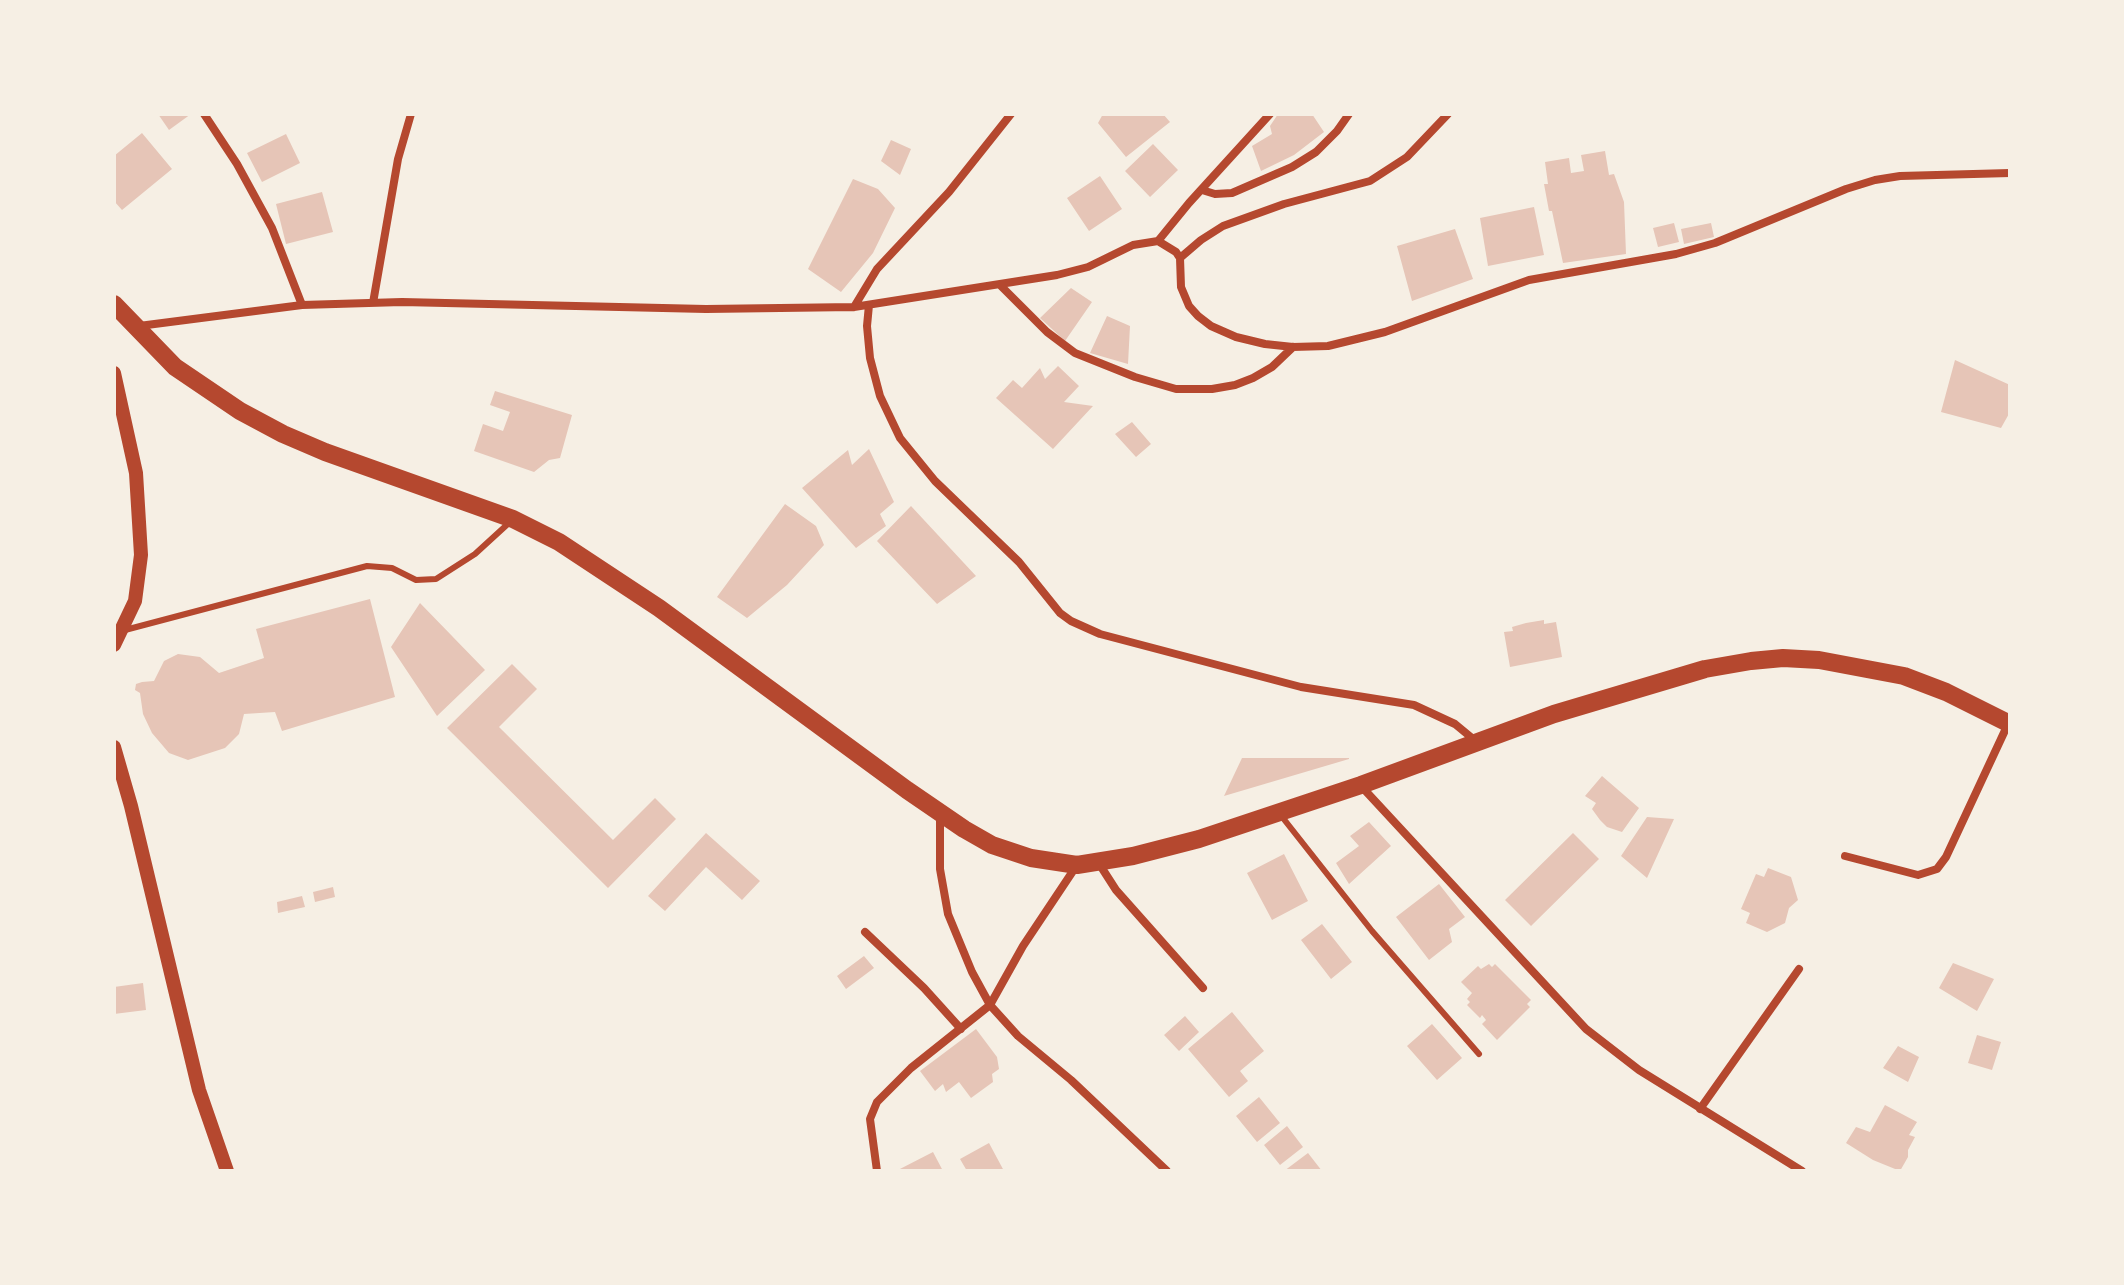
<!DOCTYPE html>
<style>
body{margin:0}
#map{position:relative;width:2124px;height:1285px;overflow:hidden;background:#f6efe4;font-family:Ubuntu,sans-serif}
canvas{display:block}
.frame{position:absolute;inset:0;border:116px solid #f6efe4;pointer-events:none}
</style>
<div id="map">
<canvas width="2124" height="1285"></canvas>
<div class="frame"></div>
</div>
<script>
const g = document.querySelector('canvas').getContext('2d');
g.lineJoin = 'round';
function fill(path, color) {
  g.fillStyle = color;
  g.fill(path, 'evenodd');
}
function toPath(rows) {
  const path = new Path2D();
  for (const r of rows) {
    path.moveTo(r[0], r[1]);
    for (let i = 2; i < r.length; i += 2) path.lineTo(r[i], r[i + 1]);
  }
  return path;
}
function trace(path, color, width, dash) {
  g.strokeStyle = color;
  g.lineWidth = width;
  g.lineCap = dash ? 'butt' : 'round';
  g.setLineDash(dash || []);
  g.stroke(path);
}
fill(toPath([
 [158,114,191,114,169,130],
 [1103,114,1163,114,1170,122,1126,157,1098,123],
 [1278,114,1312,114,1324,132,1294,155,1261,171,1252,146,1272,134,1270,126],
 [142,133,172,169,122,210,114,201,114,156],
 [286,134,300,163,262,182,247,153],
 [891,140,911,149,900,175,881,161],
 [1153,144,1178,170,1150,197,1125,171],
 [1605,151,1609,175,1614,174,1624,202,1626,254,1563,263,1552,211,1549,211,1544,184,1548,184,1545,162,1569,158,1571,173,1584,171,1581,155],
 [1100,176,1122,209,1089,231,1067,198],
 [853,179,878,189,895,208,873,253,841,292,808,269],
 [322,192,333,232,286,244,276,204],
 [1534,207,1544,255,1488,266,1480,218],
 [1674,223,1679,242,1658,247,1653,228],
 [1711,223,1714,237,1684,244,1681,229],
 [1455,229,1473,279,1412,301,1397,246],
 [1071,288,1092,302,1065,341,1040,318],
 [1107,316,1130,326,1128,364,1090,353],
 [1955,360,2010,385,2010,412,2001,428,1941,412],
 [1058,366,1079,386,1064,402,1093,406,1053,449,996,398,1013,380,1022,388,1040,368,1045,379],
 [495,391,572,415,560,458,549,460,534,472,474,451,483,424,503,431,510,412,490,405],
 [1132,422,1151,444,1136,457,1115,434],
 [869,449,894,502,880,514,886,526,856,548,802,488,848,450,852,465],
 [785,504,816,526,824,545,787,585,747,618,717,597],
 [911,506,976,576,937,604,877,541],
 [370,599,395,697,282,731,275,712,244,714,239,734,225,748,188,760,169,753,152,733,143,714,140,693,135,690,136,684,142,682,154,681,164,661,178,654,200,657,219,673,264,658,256,629],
 [420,603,485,670,437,716,391,647],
 [1544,620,1544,624,1556,622,1562,657,1510,667,1504,632,1513,631,1512,627,1526,623],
 [512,664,537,689,499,727,613,840,655,798,676,819,608,888,447,728],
 [1242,758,1349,758,1349,759,1224,796],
 [1602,776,1639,808,1622,832,1607,827,1600,820,1592,809,1596,803,1585,796],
 [1647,817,1674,819,1647,878,1621,856],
 [1369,822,1391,846,1349,884,1336,863,1359,846,1350,836],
 [706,833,760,881,742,900,706,867,665,911,648,896],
 [1573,833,1599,859,1531,926,1505,900],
 [1284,854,1308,901,1272,920,1247,873],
 [1768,868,1791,877,1798,900,1789,908,1785,923,1767,932,1746,923,1750,913,1741,909,1756,874,1764,877],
 [1439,884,1465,917,1449,929,1452,942,1429,960,1396,917],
 [333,887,335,897,315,902,313,892],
 [302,896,305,907,278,913,277,902],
 [1322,924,1352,962,1331,979,1301,940],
 [864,956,874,968,846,989,837,976],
 [1953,963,1994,979,1977,1011,1939,988],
 [1489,964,1492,967,1495,964,1531,1000,1527,1004,1530,1007,1497,1040,1482,1024,1486,1020,1482,1015,1480,1018,1467,1005,1470,1002,1467,999,1472,993,1461,982,1478,966,1481,969],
 [143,983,146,1010,114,1014,114,987],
 [1232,1012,1264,1051,1240,1071,1248,1081,1229,1097,1188,1049],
 [1185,1016,1199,1032,1179,1051,1164,1035],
 [1432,1024,1462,1058,1437,1080,1407,1046],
 [976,1029,997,1057,999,1069,992,1074,993,1082,971,1098,959,1082,946,1092,943,1084,935,1091,920,1071],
 [1977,1035,2001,1042,1992,1070,1968,1063],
 [1898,1046,1919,1057,1908,1082,1883,1068],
 [1259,1097,1280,1123,1257,1142,1236,1116],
 [1885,1105,1917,1122,1909,1135,1915,1137,1908,1150,1908,1157,1900,1171,1873,1160,1846,1143,1856,1127,1870,1132],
 [1287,1126,1303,1147,1280,1165,1264,1145],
 [989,1143,1004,1171,967,1171,960,1159],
 [933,1152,943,1171,896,1171],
 [1308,1153,1322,1171,1284,1171]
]), '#e6c5b7');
trace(toPath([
 [125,630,367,566,392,568,416,580,436,579,475,554,510,522],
 [1279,813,1372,931,1479,1054]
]), '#b5482f', 6);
trace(toPath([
 [204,114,237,164,272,228,302,305],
 [1202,190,1215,194,1232,193,1292,167,1316,152,1337,131,1349,114],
 [1158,241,1189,203,1270,114],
 [1180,258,1201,240,1223,226,1284,204,1370,181,1407,157,1448,114],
 [1000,285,1047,332,1075,353,1135,377,1176,389,1212,389,1235,385,1253,378,1272,367,1293,347],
 [373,303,398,159,411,114],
 [869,305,867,326,870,358,880,396,900,438,935,481,1019,562,1060,613,1071,621,1100,634,1301,687,1414,705,1455,724,1478,743],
 [854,307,877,269,949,192,1011,114],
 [139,326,302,305,402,302,706,309,854,307,1057,275,1088,267,1133,245,1158,241,1176,252,1180,258,1181,287,1189,306,1198,316,1211,326,1236,337,1265,344,1293,347,1328,346,1385,332,1529,280,1676,254,1715,243,1846,189,1875,180,1900,176,2010,173],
 [1361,786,1586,1029,1639,1070,1802,1171],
 [1845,856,1918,875,1937,869,1946,857,2008,724],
 [1098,862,1116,890,1203,988],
 [1077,865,1023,946,990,1005,1018,1036,1071,1080,1167,1171],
 [865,932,924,988,961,1029],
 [1700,1109,1799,969],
 [877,1171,870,1119,877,1102,911,1068,990,1005,972,972,948,914,940,869,940,813]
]), '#b5482f', 8);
trace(toPath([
 [114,373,136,473,141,555,135,601,114,645],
 [114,747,131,806,199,1090,227,1171]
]), '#b5482f', 14);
trace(toPath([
 [114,304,175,367,240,411,283,434,325,452,513,519,559,542,659,608,907,790,964,829,992,845,1031,858,1077,865,1133,856,1199,839,1361,785,1554,714,1705,669,1751,661,1783,658,1819,660,1904,676,1946,692,2010,724]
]), '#b5482f', 18);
</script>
